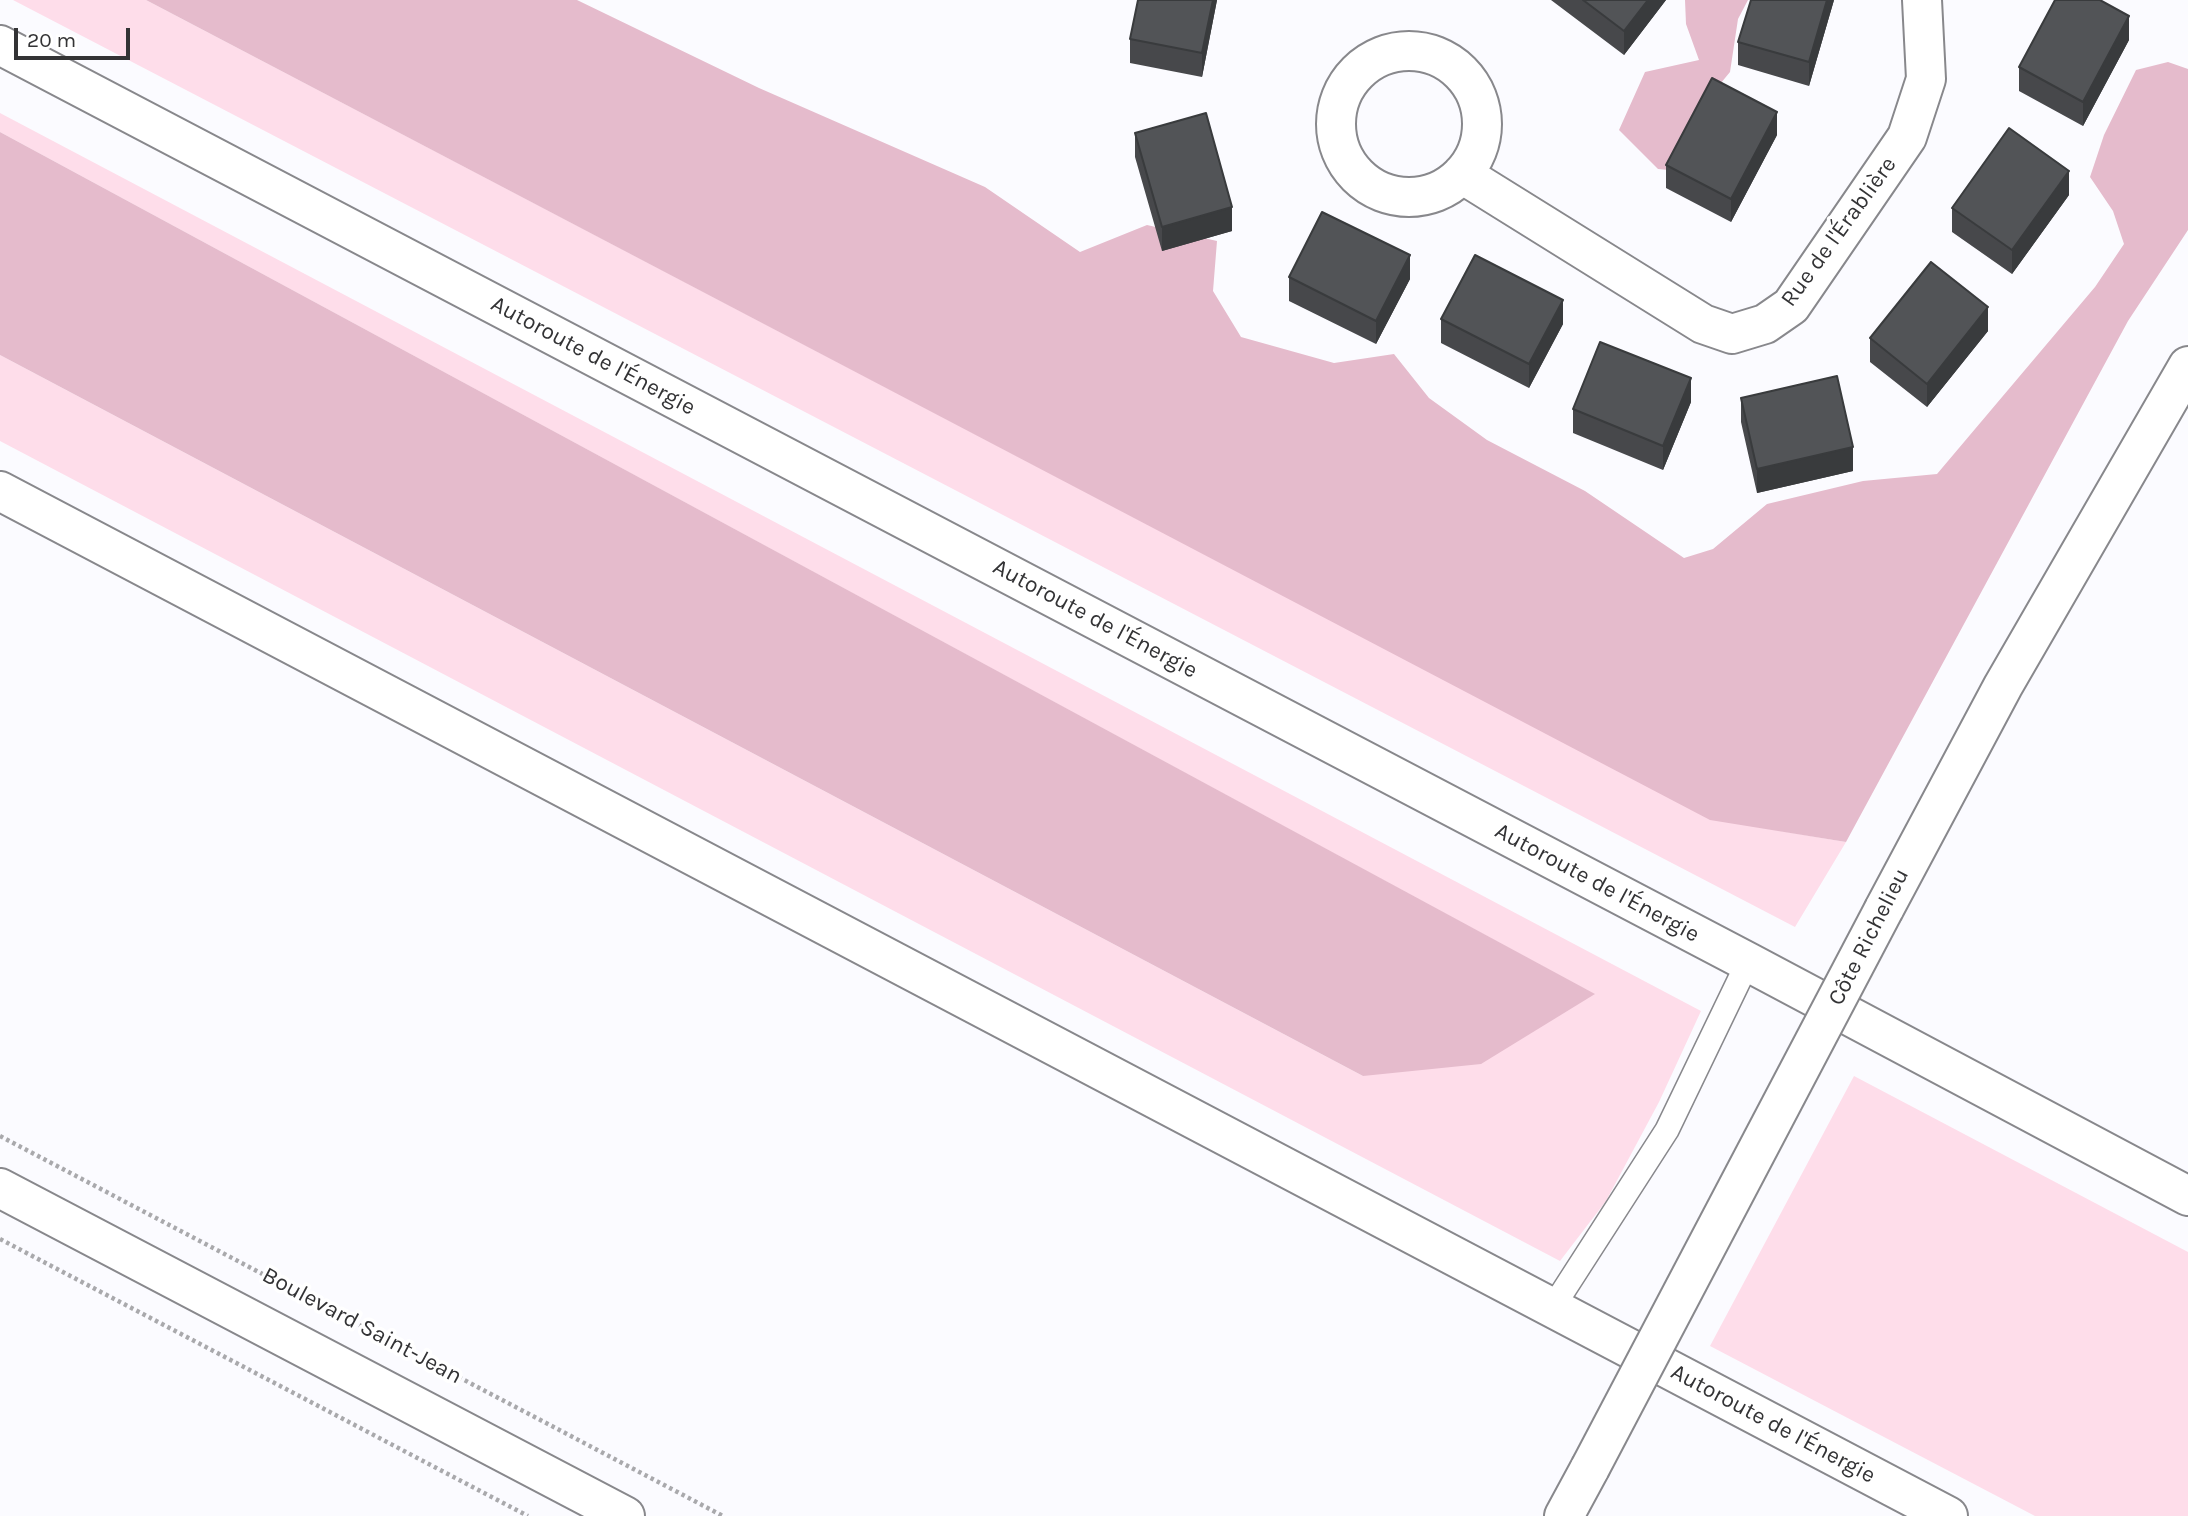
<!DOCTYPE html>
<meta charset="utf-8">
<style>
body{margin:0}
#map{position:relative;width:2188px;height:1516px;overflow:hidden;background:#fbfbff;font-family:Karla,sans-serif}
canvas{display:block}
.scale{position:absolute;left:14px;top:28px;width:116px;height:32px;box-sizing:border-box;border:4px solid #333335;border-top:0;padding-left:9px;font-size:21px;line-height:24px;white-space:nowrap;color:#333335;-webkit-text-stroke:5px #fff;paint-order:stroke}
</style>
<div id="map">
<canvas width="2188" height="1516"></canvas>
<div class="scale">20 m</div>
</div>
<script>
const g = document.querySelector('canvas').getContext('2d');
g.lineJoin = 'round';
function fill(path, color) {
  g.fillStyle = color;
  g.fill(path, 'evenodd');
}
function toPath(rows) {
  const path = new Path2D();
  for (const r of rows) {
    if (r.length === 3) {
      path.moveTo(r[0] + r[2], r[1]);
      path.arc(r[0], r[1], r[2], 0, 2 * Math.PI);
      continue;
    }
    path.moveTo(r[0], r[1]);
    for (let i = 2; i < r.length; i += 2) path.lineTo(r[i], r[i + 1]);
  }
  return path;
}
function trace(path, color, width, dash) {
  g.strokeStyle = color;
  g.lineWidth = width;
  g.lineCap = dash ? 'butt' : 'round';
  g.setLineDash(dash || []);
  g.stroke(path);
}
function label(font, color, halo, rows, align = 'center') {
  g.font = font + ' Karla,sans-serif';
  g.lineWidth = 7;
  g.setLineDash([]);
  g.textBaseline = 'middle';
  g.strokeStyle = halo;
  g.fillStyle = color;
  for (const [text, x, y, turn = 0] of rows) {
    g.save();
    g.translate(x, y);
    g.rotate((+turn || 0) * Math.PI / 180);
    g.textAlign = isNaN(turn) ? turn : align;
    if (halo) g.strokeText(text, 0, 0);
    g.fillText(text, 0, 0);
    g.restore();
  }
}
fill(toPath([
 [13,0,146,0,1710,819,1846,842,1795,927],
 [0,113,1701,1011,1659,1102,1606,1201,1560,1261,0,441,0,355,1363,1076,1594,994,0,132],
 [1854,1076,2188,1252,2188,1516,2035,1516,1710,1346]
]), '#feddea');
fill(toPath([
 [146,0,577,0,759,88,985,187,1080,252,1147,225,1217,241,1213,291,1241,337,1334,363,1394,354,1429,398,1487,440,1585,491,1684,558,1713,549,1767,504,1863,481,1937,474,2095,287,2124,244,2113,211,2090,177,2104,135,2136,70,2168,62,2188,69,2188,230,2128,321,1846,842,1710,820],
 [1685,0,1748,0,1738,19,1730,72,1711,95,1669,170,1658,169,1619,130,1645,72,1699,60,1686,24],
 [0,132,1595,994,1481,1064,1363,1076,0,355]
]), '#e5bbcc');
const lane = toPath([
 [1553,1307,1667,1130,1748,962]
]);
const street = toPath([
 [1409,124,73],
 [1462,174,1703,324,1732,334,1765,324,1791,306,1907,137,1926,79,1922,0]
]);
const secondary = toPath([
 [1884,909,2003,686,2188,366],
 [0,1188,625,1516],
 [1564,1516,1590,1468]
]);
const highway = toPath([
 [0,45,1748,962,2188,1196],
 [0,491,1948,1516]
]);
trace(lane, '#88888c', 26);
trace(street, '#88888c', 42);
trace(secondary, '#88888c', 42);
trace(highway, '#88888c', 42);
trace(toPath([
 [0,1136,723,1516],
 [0,1239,528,1516]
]), '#a9a9ac', 4.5, [3.5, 3.5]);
trace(lane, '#fff', 23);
trace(street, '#fff', 38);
trace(secondary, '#fff', 38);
trace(highway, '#fff', 38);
const secondaryBridge = toPath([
 [1590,1468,1884,909]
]);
trace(secondaryBridge, '#88888c', 42, []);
trace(secondaryBridge, '#fff', 38);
fill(toPath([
 [1138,0,1217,0,1202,77,1130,63,1130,39],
 [1551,0,1666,0,1624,55],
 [1834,0,1809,86,1738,65,1738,42],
 [2129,40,2083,126,2019,91,2019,67],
 [1135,133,1232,231,1162,251,1135,157],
 [1777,135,1731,222,1666,188,1666,165],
 [2069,195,2012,274,1952,232,1952,208],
 [1289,277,1410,279,1376,344,1289,301],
 [1441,319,1563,324,1529,388,1441,343],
 [1988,331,1927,407,1870,362,1870,338],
 [1741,398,1853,471,1757,493,1741,422],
 [1691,402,1663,470,1573,433,1573,409]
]), '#47484b');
fill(toPath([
 [1213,0,1217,0,1202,77,1202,53],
 [1648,0,1666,0,1624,55,1624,31],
 [1827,0,1834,0,1809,86,1809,62],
 [2129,16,2129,40,2083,126,2083,102],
 [1777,112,1777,135,1731,222,1731,199],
 [2069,171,2069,195,2012,274,2012,250],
 [1232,207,1232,231,1162,251,1162,227],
 [1410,255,1410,279,1376,344,1376,321],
 [1563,300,1563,324,1529,388,1529,364],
 [1988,307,1988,331,1927,407,1927,384],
 [1691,378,1691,402,1663,470,1663,446],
 [1853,447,1853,471,1757,493,1757,469]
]), '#393b3d');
const building = toPath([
 [1138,0,1213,0,1202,53,1130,39,1138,0],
 [1583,0,1648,0,1624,31,1583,0],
 [1751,0,1827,0,1809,62,1738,42,1751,0],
 [2055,0,2100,0,2129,16,2083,102,2019,67,2055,0],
 [1712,78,1777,112,1731,199,1666,165,1712,78],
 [1206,113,1232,207,1162,227,1135,133,1206,113],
 [2009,128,2069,171,2012,250,1952,208,2009,128],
 [1322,212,1410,255,1376,321,1289,277,1322,212],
 [1475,255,1563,300,1529,364,1441,319,1475,255],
 [1931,262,1988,307,1927,384,1870,338,1931,262],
 [1600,342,1691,378,1663,446,1573,409,1600,342],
 [1837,376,1853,447,1757,469,1741,398,1837,376]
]);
fill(building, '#525457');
trace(building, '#393b3d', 2);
label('23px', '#333335', '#fff', [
 ["Rue de l'Érablière",1839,232,-54],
 ["Autoroute de l'Énergie",593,356,28],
 ["Autoroute de l'Énergie",1095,619,28],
 ["Autoroute de l'Énergie",1597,883,28],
 ["Côte Richelieu",1869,937,-63],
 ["Boulevard Saint-Jean",362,1326,28],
 ["Autoroute de l'Énergie",1773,1424,28]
]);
</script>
